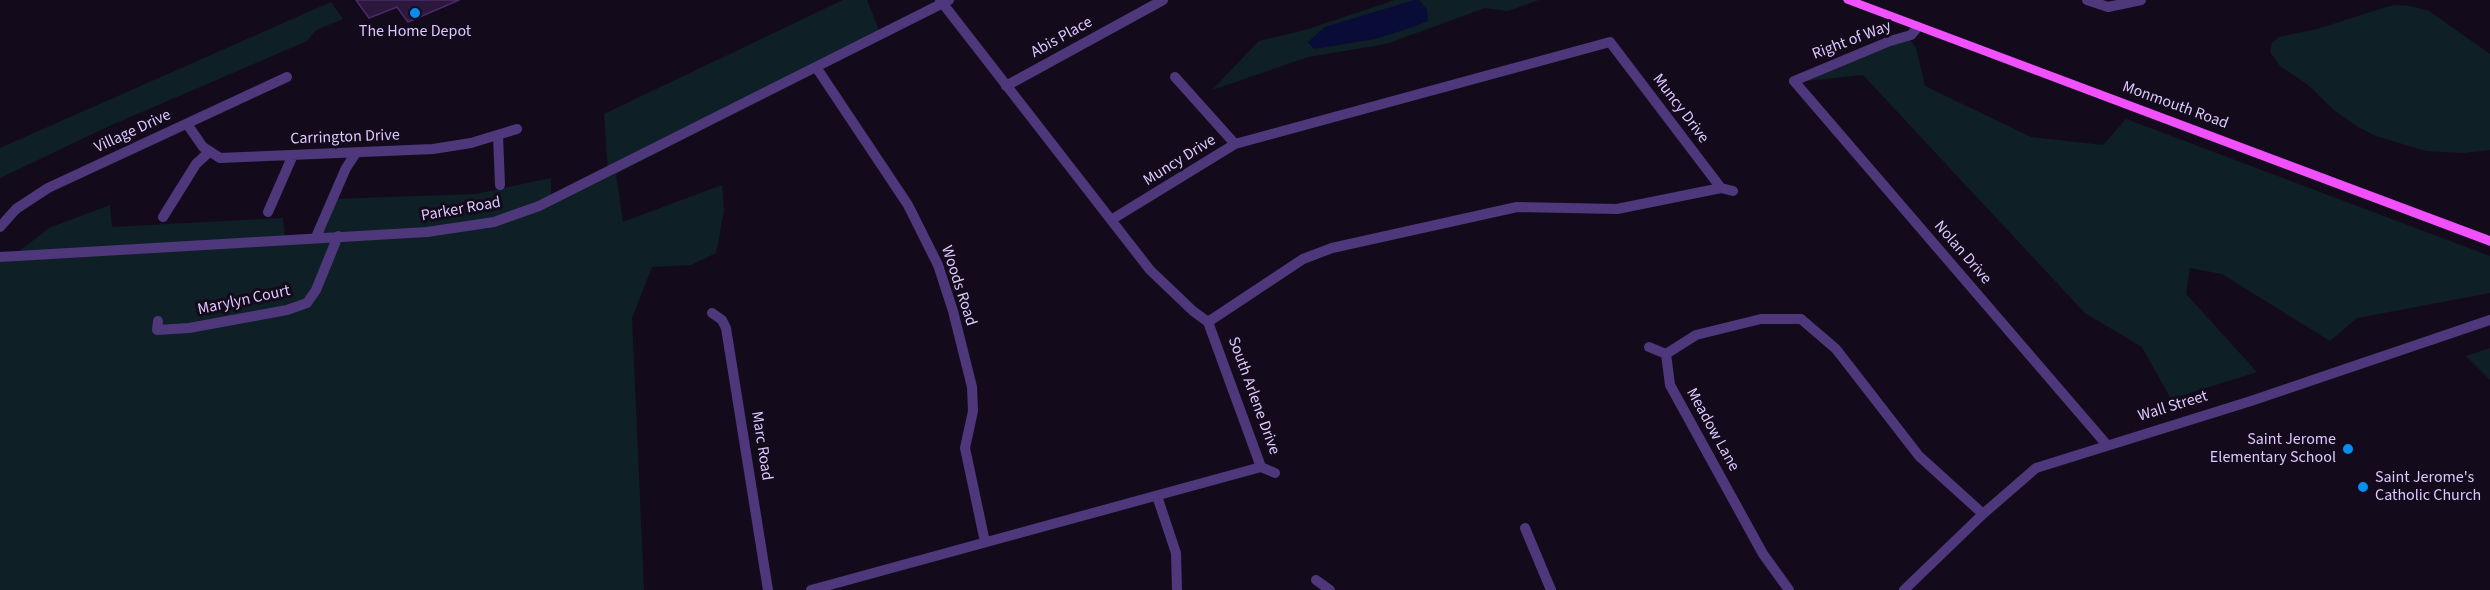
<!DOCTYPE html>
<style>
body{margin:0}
canvas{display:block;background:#130b1c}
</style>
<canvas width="2490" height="590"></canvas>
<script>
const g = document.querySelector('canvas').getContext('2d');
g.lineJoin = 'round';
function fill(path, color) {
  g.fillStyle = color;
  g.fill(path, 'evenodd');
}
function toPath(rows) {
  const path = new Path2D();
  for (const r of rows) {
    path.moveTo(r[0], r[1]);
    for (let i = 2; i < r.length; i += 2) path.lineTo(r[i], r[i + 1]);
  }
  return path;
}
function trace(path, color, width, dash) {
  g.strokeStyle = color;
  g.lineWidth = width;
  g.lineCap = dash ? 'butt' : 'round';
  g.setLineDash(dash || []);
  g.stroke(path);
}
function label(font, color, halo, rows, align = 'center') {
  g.font = font + ' "Source Sans 3",sans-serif';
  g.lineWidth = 6;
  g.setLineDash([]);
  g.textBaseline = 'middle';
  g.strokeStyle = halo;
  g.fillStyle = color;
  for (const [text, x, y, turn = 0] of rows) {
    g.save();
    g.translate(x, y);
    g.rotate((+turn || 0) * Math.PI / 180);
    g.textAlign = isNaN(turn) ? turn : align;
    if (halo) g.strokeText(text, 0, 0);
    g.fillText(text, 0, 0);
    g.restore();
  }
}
fill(toPath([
 [843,0,867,0,882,38,616,174,623,222,722,185,724,211,716,253,691,265,652,267,632,318,644,590,0,590,0,258,12,257,49,228,110,205,112,227,283,218,285,239,314,238,332,199,476,194,551,178,551,200,608,172,604,114],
 [1395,0,1539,0,1508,11,1485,8,1386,44,1308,57,1212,90,1259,41,1305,30],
 [331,2,343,19,316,30,307,41,107,127,0,178,0,148],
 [2393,5,2411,6,2429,11,2490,54,2490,150,2464,153,2426,151,2376,136,2358,127,2334,110,2307,84,2280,66,2270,52,2272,43,2279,37,2317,29],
 [1908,37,1916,48,1925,86,2031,137,2103,145,2126,119,2490,256,2490,293,2357,318,2330,341,2222,274,2190,268,2186,294,2257,372,2171,399,2142,347,2085,313,1863,75,1795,82],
 [2490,348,2490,380,2466,356]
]), '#0f1f26');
fill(toPath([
 [1414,0,1419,0,1427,9,1428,21,1410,28,1375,39,1314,49,1308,42,1325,27]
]), '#090c37');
const building = toPath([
 [356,0,459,0,408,22,397,7,369,18,356,0]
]);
fill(building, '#2b183c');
trace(building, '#4a2a68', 1.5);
trace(toPath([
 [940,0,1150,270,1193,311,1208,322,1261,467],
 [2087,0,2108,7,2141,0],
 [1918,27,1911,35,1890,41,1794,81,2107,445],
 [1610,42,1721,188],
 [816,67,908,205,938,265,953,311,972,387,973,411,965,448,985,542],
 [1175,77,1235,144],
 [1006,86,1163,0],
 [187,124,203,147,220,158,433,149,471,143,517,129],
 [498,135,500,185],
 [268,212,293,155],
 [163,217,196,164,209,152],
 [1111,220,1235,144,1610,42],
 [0,227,16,209,48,188,287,77],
 [316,237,346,168,356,153],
 [0,257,427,232,494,222,539,206,949,0],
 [712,313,722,320,726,328,768,590],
 [158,321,157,330,189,328,287,310,307,303,316,290,338,236],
 [1208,322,1303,259,1332,248,1517,207,1617,209,1721,188,1733,191],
 [1649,347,1666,354],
 [1261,467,1275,473],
 [1157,496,1176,553,1177,590],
 [1525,528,1551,590],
 [1316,580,1330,590],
 [811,590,1261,467],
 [1789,590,1763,554,1670,385,1666,354,1696,335,1761,319,1801,319,1836,349,1919,456,1983,514],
 [1904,590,1983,514,2036,468,2251,401,2490,320]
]), '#4e377a', 10);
fill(toPath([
 [1843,0,1860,0,2490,236,2490,246,1845,3,1843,0]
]), '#f051fc');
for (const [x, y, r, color] of [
 [415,13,6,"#058eed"],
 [2348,449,6,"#058eed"],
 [2363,487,6,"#058eed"]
]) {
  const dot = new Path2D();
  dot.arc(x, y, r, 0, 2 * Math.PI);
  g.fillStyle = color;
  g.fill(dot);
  trace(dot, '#130b1c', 2);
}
label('16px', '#dec8fe', '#130b1c', [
 ["The Home Depot",415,32],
 ["Saint Jerome",2336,440,"right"],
 ["Elementary School",2336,458,"right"],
 ["Saint Jerome's",2375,478,"left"],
 ["Catholic Church",2375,496,"left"]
]);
label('16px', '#dec8fe', '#130b1c', [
 ["Abis Place",1062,38,-29],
 ["Right of Way",1852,41,-21],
 ["Monmouth Road",2175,106,20],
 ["Muncy Drive",1680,109,53],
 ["Village Drive",133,132,-25],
 ["Carrington Drive",345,138,-2],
 ["Muncy Drive",1180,161,-32],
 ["Parker Road",461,210,-10],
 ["Nolan Drive",1962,253,49],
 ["Woods Road",958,286,72],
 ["Marylyn Court",244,301,-12],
 ["South Arlene Drive",1253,396,70],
 ["Wall Street",2173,407,-17],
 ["Meadow Lane",1712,430,61],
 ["Marc Road",761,446,81]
]);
</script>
